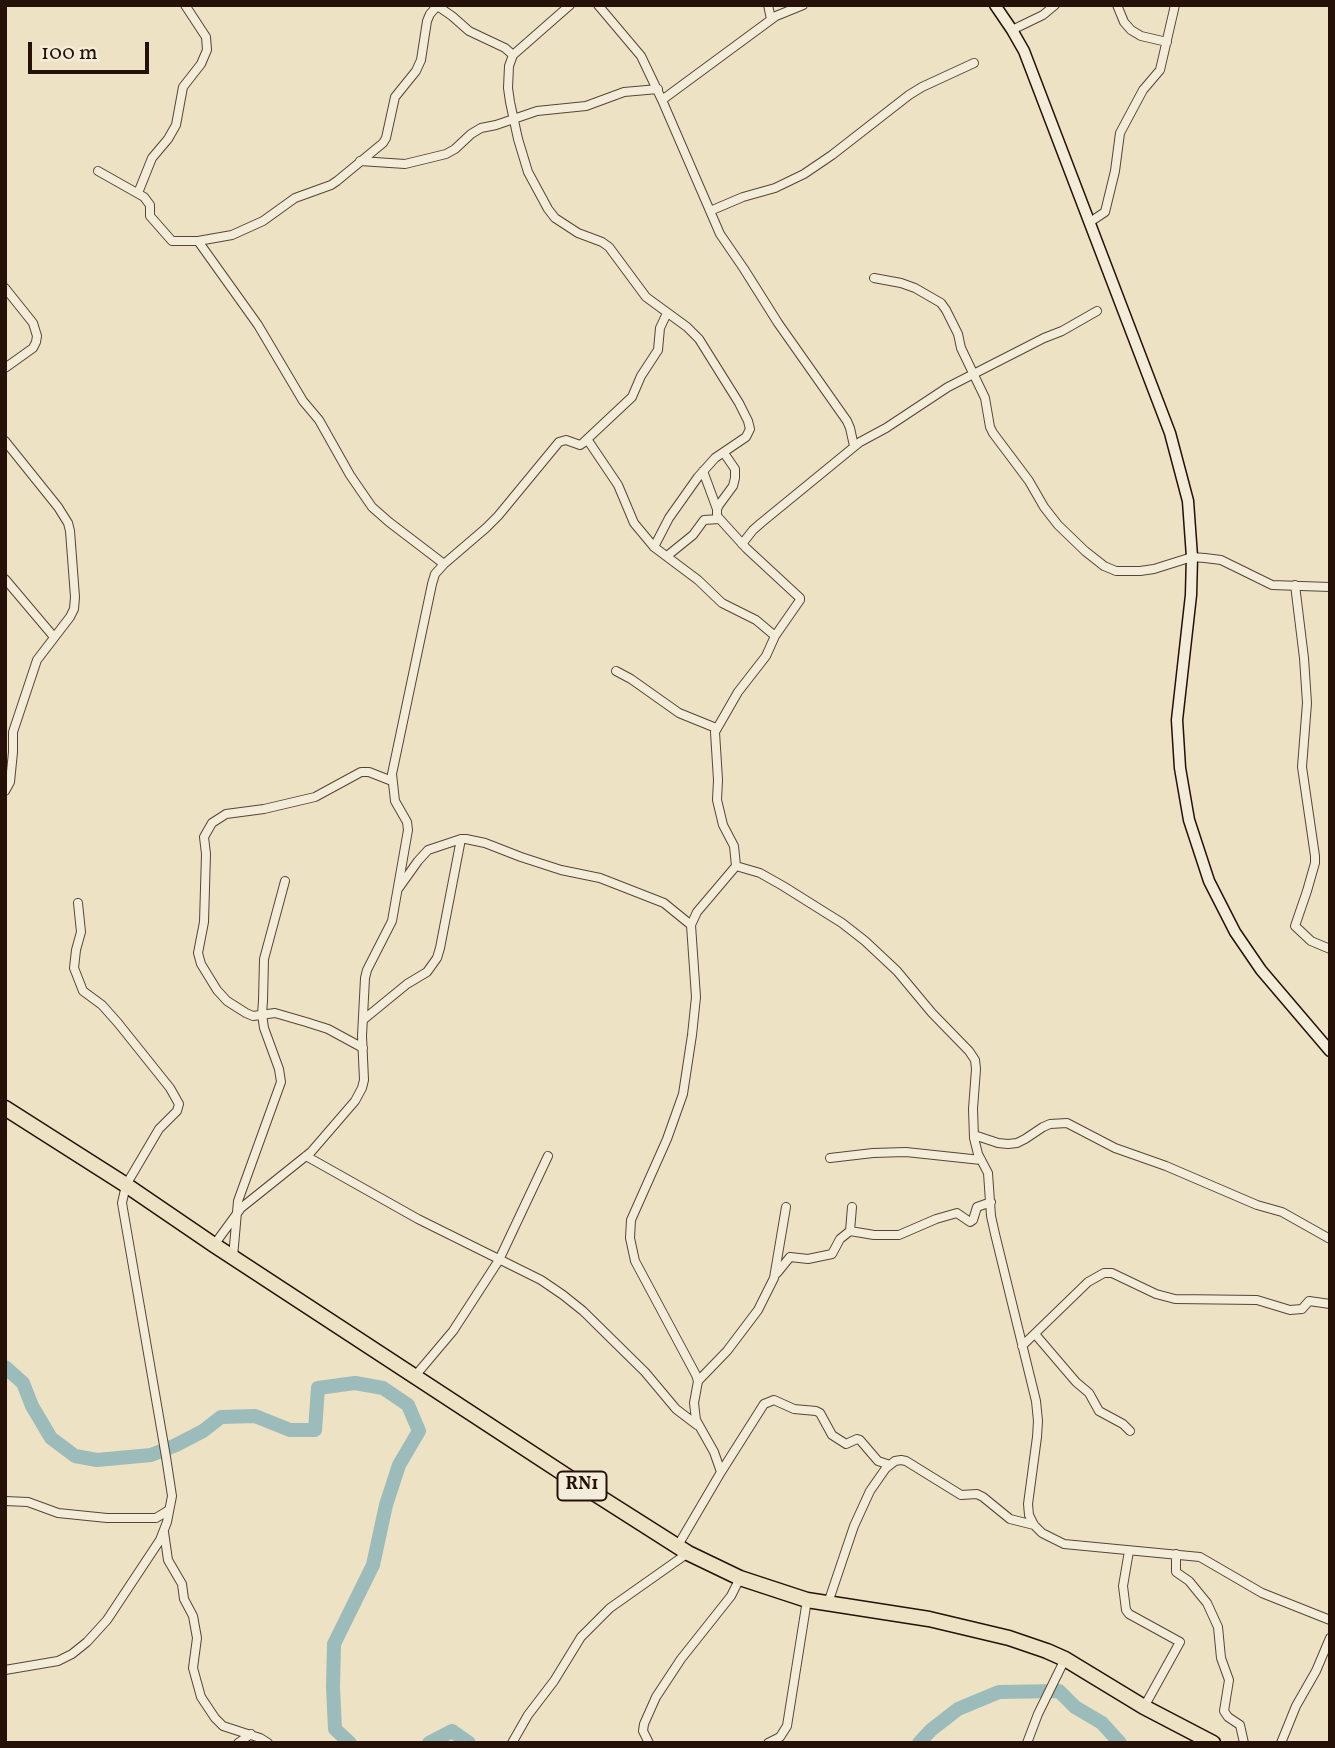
<!DOCTYPE html>
<style>
body{margin:0}
#map{position:relative;width:1335px;height:1748px;overflow:hidden;background:#ede2c3;font-family:Vollkorn,serif}
canvas{display:block}
.frame{position:absolute;inset:0;border:7px solid #251108;pointer-events:none}
.scale{position:absolute;left:28px;top:42px;width:121px;height:32px;box-sizing:border-box;border:4px solid #251108;border-top:0;padding-left:9px;font-size:21px;line-height:24px;white-space:nowrap;color:#251108;-webkit-text-stroke:5px #f3ecd8;paint-order:stroke}
</style>
<div id="map">
<canvas width="1335" height="1748"></canvas>
<div class="frame"></div>
<div class="scale">100 m</div>
</div>
<script>
const g = document.querySelector('canvas').getContext('2d');
g.lineJoin = 'round';
function toPath(rows) {
  const path = new Path2D();
  for (const r of rows) {
    path.moveTo(r[0], r[1]);
    for (let i = 2; i < r.length; i += 2) path.lineTo(r[i], r[i + 1]);
  }
  return path;
}
function trace(path, color, width, dash) {
  g.strokeStyle = color;
  g.lineWidth = width;
  g.lineCap = dash ? 'butt' : 'round';
  g.setLineDash(dash || []);
  g.stroke(path);
}
function label(font, color, halo, rows, align = 'center') {
  g.font = font + ' Vollkorn,serif';
  g.lineWidth = 7;
  g.setLineDash([]);
  g.textBaseline = 'middle';
  g.strokeStyle = halo;
  g.fillStyle = color;
  for (const [text, x, y, turn = 0] of rows) {
    g.save();
    g.translate(x, y);
    g.rotate((+turn || 0) * Math.PI / 180);
    g.textAlign = isNaN(turn) ? turn : align;
    if (halo) g.strokeText(text, 0, 0);
    g.fillText(text, 0, 0);
    g.restore();
  }
}
trace(toPath([
 [5,1367,23,1383,32,1406,51,1438,75,1456,97,1460,151,1455,176,1445,203,1431,221,1417,255,1416,290,1430,315,1430,318,1388,355,1383,383,1388,408,1405,419,1431,399,1465,386,1505,373,1565,334,1644,333,1687,335,1729,350,1743],
 [429,1743,452,1731,469,1743],
 [919,1743,931,1730,958,1709,999,1692,1059,1691,1075,1707,1102,1723,1120,1743]
]), '#9bbcbb', 14);
const street = toPath([
 [436,5,452,16,469,31,505,48,513,55],
 [438,5,430,14,427,21,421,60,416,71,395,97,386,138,383,143,337,181,331,185,295,198,263,221,232,235,198,241,258,325,303,401,319,420,350,475,372,507,389,522,444,564],
 [570,5,513,55,509,66,508,88,510,102,518,139,528,172,548,209,555,218,578,233,602,242,609,247,646,297,687,327,699,339,739,403,748,421,750,429,746,437,715,458,698,477,669,518,654,547],
 [598,5,641,56,662,100,720,234,744,269,778,323,847,421,850,428,854,446],
 [768,5,771,19],
 [1117,5,1124,22,1131,30,1141,36,1167,42],
 [1012,30,1043,15,1055,5],
 [662,100,776,16,803,5],
 [360,161,405,164,446,154,455,149,471,134,481,128,496,125,537,111,586,106,624,92,658,89],
 [98,171,144,197,150,205,150,216,172,241,198,241],
 [138,193,152,158,168,139,176,125,183,87,201,64,207,50,206,37,185,5],
 [710,211,743,197,775,188,804,174,832,155,909,95,922,87,974,63],
 [1090,222,1105,212,1115,171,1120,133,1143,90,1160,70,1175,5],
 [874,278,901,283,915,288,941,303,946,310,958,334,961,348,985,398,990,427,993,433,1029,481,1044,507,1058,525,1085,551,1104,566,1116,571,1140,571,1154,569,1192,557,1205,558,1221,560,1272,585,1330,587],
 [5,288,33,323,37,336,36,342,33,348,5,368],
 [587,439,618,485,634,523,654,547,698,580,722,603,756,620,775,636],
 [5,441,58,507,68,523,70,531,75,597,74,609,70,617,37,660,13,732,13,752,10,782,5,791],
 [703,471,717,509],
 [742,544,753,530,761,523,860,442,886,428,948,387,1044,338,1062,331,1097,311],
 [667,556,693,535,704,520,719,519],
 [5,579,54,637],
 [1295,585,1304,658,1307,703,1302,767,1315,856,1315,863,1307,891,1295,926,1311,941,1330,949],
 [616,671,631,679,679,713,716,728],
 [736,866,760,873,783,886,842,923,865,941,897,971,932,1013,969,1051,975,1060,976,1069,973,1109,974,1138,978,1154,988,1173,991,1216,995,1234,1036,1401,1038,1421,1037,1437,1028,1504,1029,1515,1034,1525,1042,1533,1064,1544,1200,1557,1262,1593,1330,1620],
 [398,889,418,861,428,850,461,839,466,839,485,843,521,857,561,870,600,878,664,903,691,925],
 [363,1020,407,984,427,972,437,958,440,948,461,839],
 [363,1048,328,1029,306,1022,275,1013,253,1016,246,1013,227,1001,217,990,201,964,198,953,204,922,206,854,204,837,212,823,226,814,264,809,315,797,361,772,369,772,392,781],
 [974,1135,998,1143,1008,1144,1017,1143,1025,1139,1043,1127,1050,1124,1067,1123,1115,1148,1166,1166,1257,1205,1282,1212,1330,1239],
 [306,1156,418,1219,541,1280,563,1295,583,1311,645,1372,676,1409,697,1425],
 [830,1158,873,1153,906,1152,981,1160],
 [850,1231,874,1235,899,1235,936,1219,957,1213,970,1222,973,1220,977,1207,991,1202],
 [214,1245,241,1208,311,1152,355,1101,362,1088,364,1080,362,1036,365,978,367,970,392,921,408,830,407,822,395,801,392,774,432,584,435,574,444,564,486,528,498,516,559,442,566,440,580,445,583,443,632,397,641,376,658,350,660,328,667,313],
 [233,1257,238,1201,281,1082,279,1069,264,1028,262,1014,263,1001,264,959,285,881],
 [777,1273,790,1257,808,1259,832,1254,840,1239,850,1231,852,1207],
 [1035,1334,1076,1382,1089,1393,1099,1411,1123,1424,1130,1431],
 [1022,1346,1088,1282,1104,1273,1112,1273,1156,1294,1175,1299,1257,1300,1290,1310,1302,1309,1309,1301,1330,1304],
 [415,1376,453,1331,499,1260,548,1156],
 [698,1381,727,1351,758,1310,774,1278,786,1207],
 [721,1472,764,1404,774,1400,794,1409,816,1411,820,1413,832,1435,846,1444,857,1439,860,1440,878,1461,890,1465],
 [5,1501,28,1502,58,1513,107,1518,156,1518,169,1510],
 [164,1532,168,1560,182,1584,184,1599,193,1616,197,1638,193,1668,201,1697,215,1718,223,1726,260,1738,268,1743],
 [677,1547,721,1472,714,1452,696,1420,694,1403,698,1381,696,1375,635,1261,630,1238,631,1220,667,1139,683,1094,692,1035,696,997,691,925,697,912,736,866,734,846,723,825,717,800,718,780,715,732,738,692,766,656,775,636,800,600,800,598,746,548,717,516,717,509,719,505,733,486,735,478,735,469,724,453],
 [1129,1551,1123,1586,1126,1610,1129,1614,1180,1642,1144,1707],
 [1176,1554,1176,1572,1189,1581,1207,1603,1218,1627,1221,1658,1229,1680,1224,1711,1228,1717,1240,1725,1244,1743],
 [828,1603,854,1526,870,1491,886,1468,895,1461,901,1460,906,1461,961,1495,977,1494,983,1497,1010,1519,1034,1525],
 [5,1670,58,1661,72,1654,87,1642,107,1620,160,1540,167,1522,172,1496,166,1457,122,1203,126,1185,159,1129,177,1111,179,1104,170,1088,118,1023,102,1005,83,991,74,968,76,950,81,932,78,903],
 [238,1743,251,1734],
 [512,1743,528,1715,554,1681,581,1637,610,1608,688,1553],
 [649,1743,643,1731,644,1724,656,1697,681,1659,731,1596,740,1578],
 [768,1743,780,1737,787,1726,807,1600],
 [1027,1743,1038,1714,1065,1659],
 [1281,1743,1296,1706,1316,1671,1330,1638]
]);
const secondary = toPath([
 [995,5,1012,30,1024,51,1170,433,1188,501,1192,557,1191,595,1177,720,1180,768,1189,820,1209,881,1235,932,1261,970,1330,1051]
]);
const highway = toPath([
 [5,1108,126,1185,214,1245,570,1478,688,1553,740,1578,807,1600,929,1619,1009,1638,1047,1651,1065,1659,1144,1707,1213,1743]
]);
trace(street, '#574537', 10);
trace(secondary, '#251108', 13);
trace(highway, '#251108', 17);
trace(street, '#f3ecd8', 8);
trace(secondary, '#f3ecd8', 10);
trace(highway, '#ede2c3', 14);
for (const [x, y, w] of [
 [582,1486,49]
]) {
  const box = new Path2D();
  box.roundRect(x - w / 2, y - 14.5, w, 29, 5);
  g.fillStyle = '#f3ecd8';
  g.fill(box);
  trace(box, '#251108', 2);
}
label('bold 18px', '#251108', null, [
 ["RN1",582,1486]
]);
</script>
